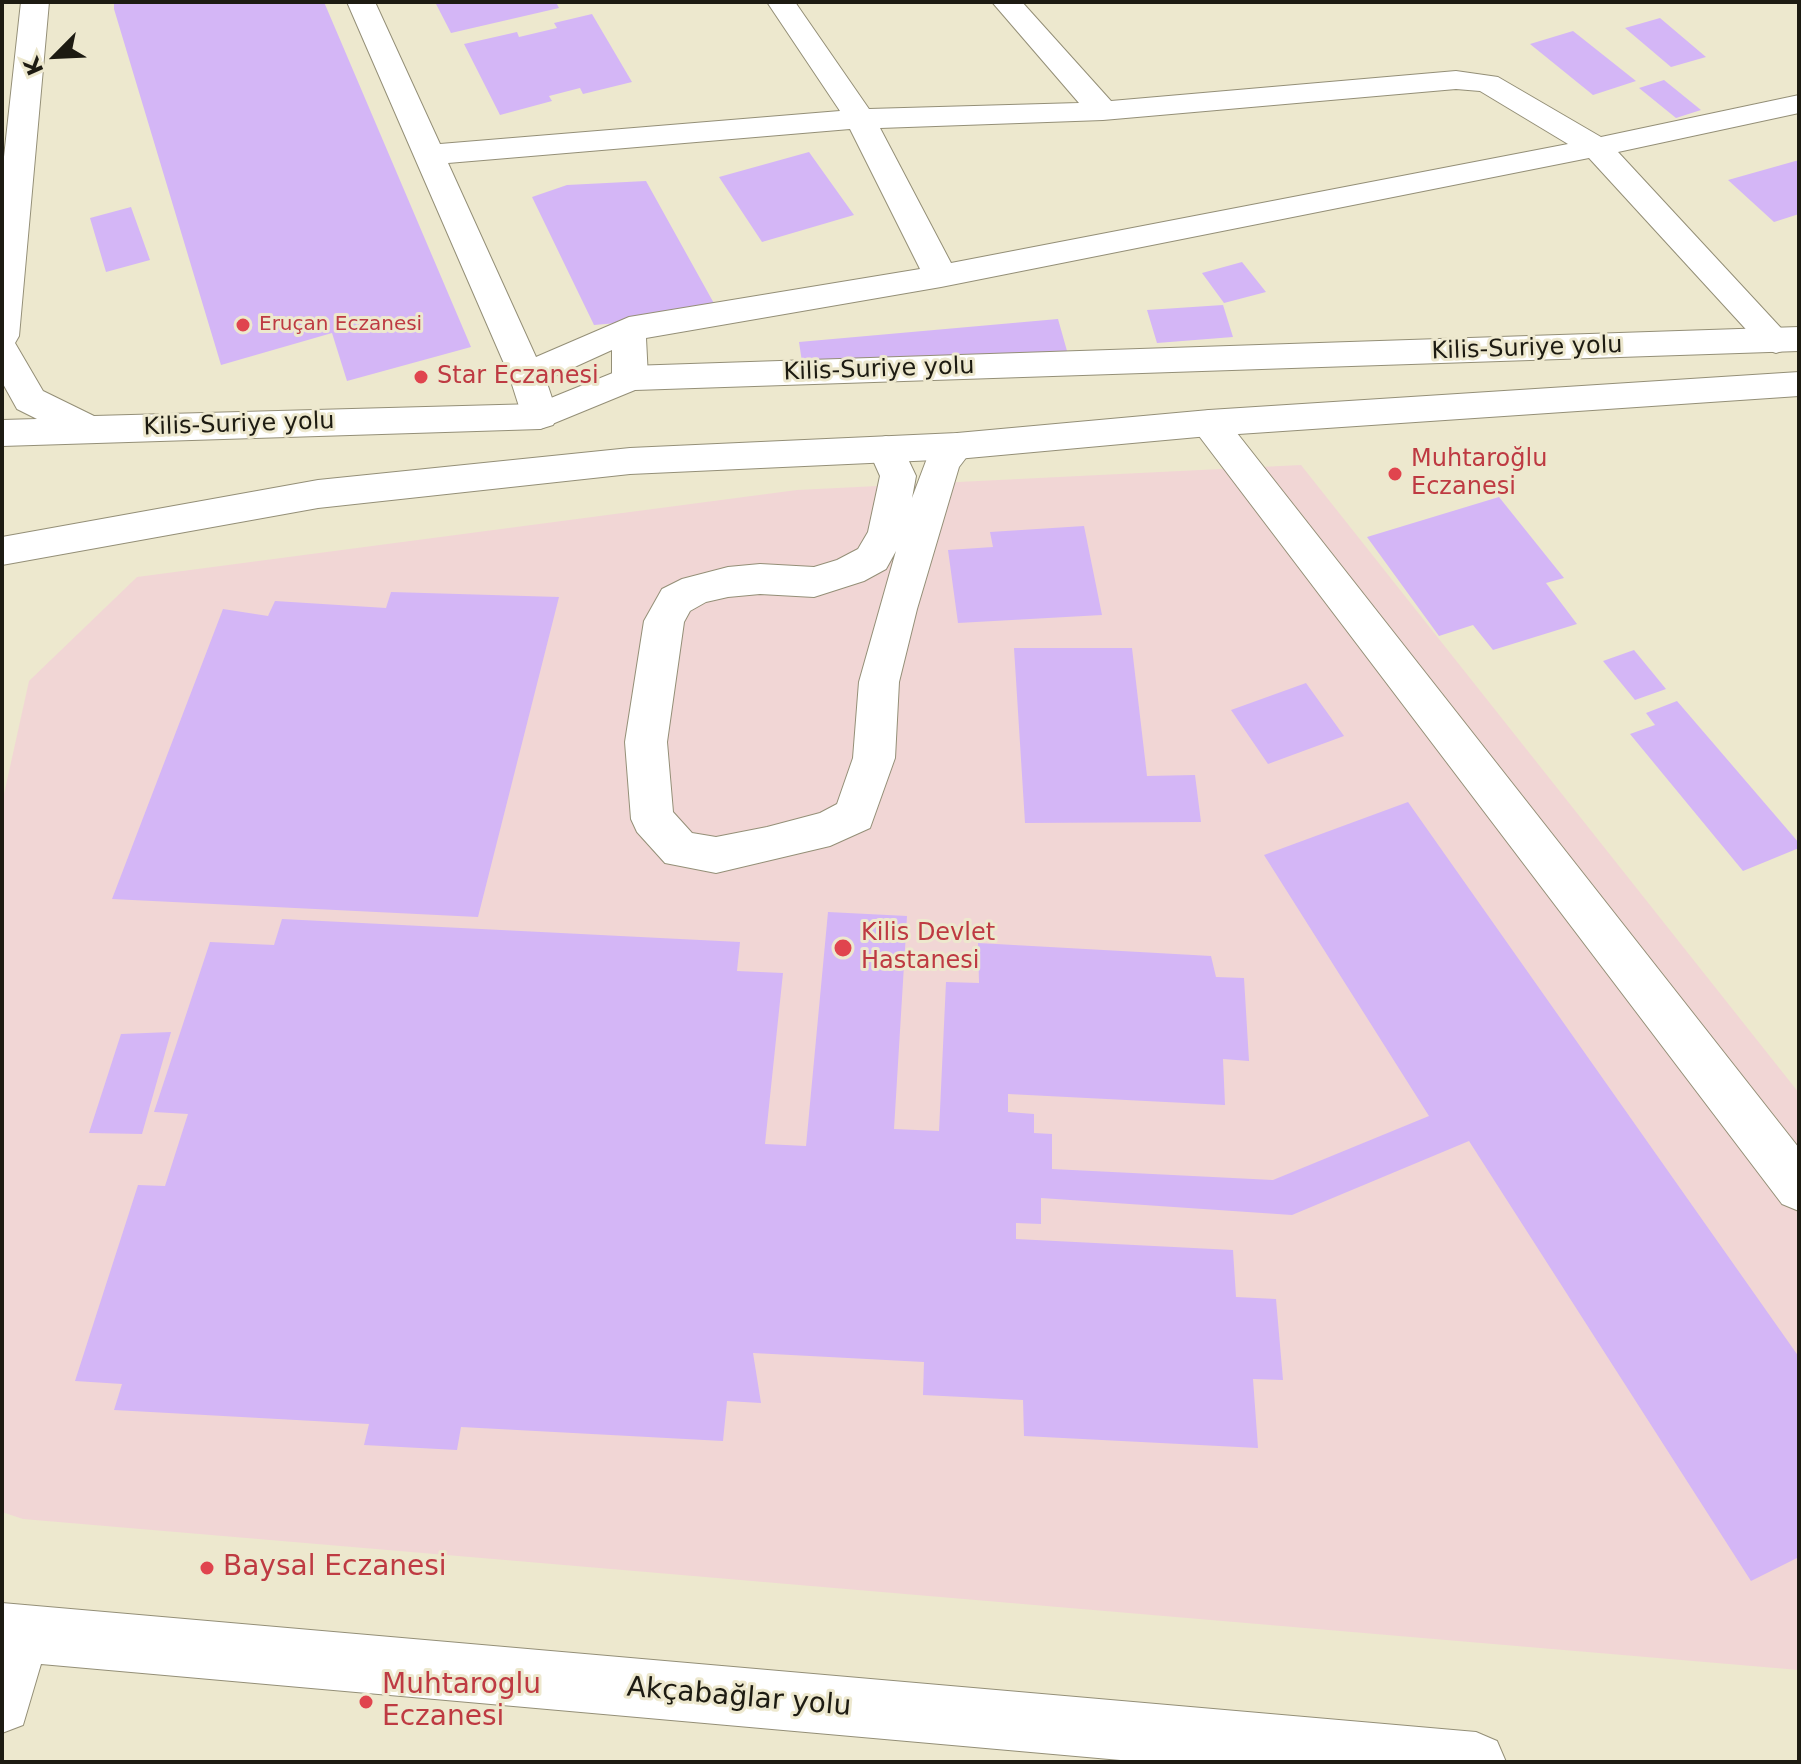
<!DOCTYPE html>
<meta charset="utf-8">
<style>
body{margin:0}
#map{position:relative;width:1801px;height:1764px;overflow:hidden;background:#ede8ce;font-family:"DejaVu Sans",sans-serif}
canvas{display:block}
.frame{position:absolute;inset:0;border:4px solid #1d1b12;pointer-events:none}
.north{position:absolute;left:16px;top:16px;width:80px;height:80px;-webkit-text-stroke:6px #ede8ce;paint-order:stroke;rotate:246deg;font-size:22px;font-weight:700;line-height:32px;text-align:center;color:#1d1b12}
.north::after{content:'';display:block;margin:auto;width:28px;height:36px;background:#1d1b12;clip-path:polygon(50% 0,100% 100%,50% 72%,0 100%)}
</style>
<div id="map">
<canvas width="1801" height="1764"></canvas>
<div class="frame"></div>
<div class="north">K</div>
</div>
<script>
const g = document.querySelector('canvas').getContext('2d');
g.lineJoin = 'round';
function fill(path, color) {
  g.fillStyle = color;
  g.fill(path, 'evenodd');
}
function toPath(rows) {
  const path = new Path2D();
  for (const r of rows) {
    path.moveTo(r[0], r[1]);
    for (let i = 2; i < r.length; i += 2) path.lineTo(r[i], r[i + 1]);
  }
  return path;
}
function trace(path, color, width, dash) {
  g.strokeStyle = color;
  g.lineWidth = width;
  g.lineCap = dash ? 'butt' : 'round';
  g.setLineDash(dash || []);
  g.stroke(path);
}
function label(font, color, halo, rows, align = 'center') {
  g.font = font + ' "DejaVu Sans",sans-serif';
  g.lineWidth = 6;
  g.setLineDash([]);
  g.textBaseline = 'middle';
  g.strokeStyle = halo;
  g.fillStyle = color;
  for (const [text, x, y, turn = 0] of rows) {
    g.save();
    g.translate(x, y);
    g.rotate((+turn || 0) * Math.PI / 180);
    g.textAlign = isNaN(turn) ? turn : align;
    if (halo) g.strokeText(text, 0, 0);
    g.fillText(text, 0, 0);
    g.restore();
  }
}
fill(toPath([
 [1301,465,1799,1093,1799,1670,23,1519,2,1512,2,803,29,681,137,577,797,490]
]), '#f1d6d5');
fill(toPath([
 [114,2,324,2,471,347,347,381,332,333,221,365,114,9],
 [435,2,556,2,559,8,451,33],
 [592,14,632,82,583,94,580,88,549,96,552,101,500,115,464,44,517,32,519,37,557,28,554,23],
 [1660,18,1706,57,1671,67,1625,28],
 [1573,31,1636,81,1593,95,1530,44],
 [1664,80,1701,110,1676,118,1639,88],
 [809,152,854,215,762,242,719,177],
 [1799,160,1799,214,1774,222,1728,180],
 [646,181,716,307,688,317,594,325,532,197,567,185],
 [131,207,150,260,106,272,90,218],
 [1242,262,1266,292,1224,303,1202,273],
 [1223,305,1233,337,1157,343,1147,310],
 [1058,319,1069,358,805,382,799,342],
 [1499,497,1564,578,1546,583,1577,624,1493,650,1473,625,1439,636,1367,537],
 [1084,526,1102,615,958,623,948,550,993,547,990,532],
 [391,592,559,597,478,917,112,899,223,609,268,616,275,601,386,608],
 [1014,648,1132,648,1147,776,1195,775,1201,822,1025,823],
 [1634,650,1666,689,1635,700,1603,661],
 [1306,683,1344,736,1268,764,1231,710],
 [1677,701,1799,843,1799,848,1743,871,1630,734,1655,725,1646,713],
 [1408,802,1799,1357,1799,1557,1751,1581,1469,1141,1292,1215,1041,1198,1041,1224,1016,1223,1016,1239,1233,1250,1236,1297,1276,1299,1283,1380,1253,1379,1258,1448,1024,1436,1023,1400,923,1395,924,1362,753,1353,761,1403,727,1401,723,1441,461,1427,457,1450,364,1445,369,1424,114,1410,122,1384,75,1381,138,1185,165,1186,188,1114,154,1112,210,942,274,945,282,919,740,942,737,971,783,973,765,1144,806,1146,828,912,907,916,894,1129,939,1131,946,982,979,983,978,943,1211,956,1216,977,1244,978,1249,1061,1223,1059,1225,1105,1008,1094,1008,1112,1034,1114,1034,1133,1052,1134,1052,1169,1273,1180,1429,1116,1264,855],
 [171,1032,142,1134,89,1133,121,1034]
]), '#d4b6f6');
const minor = toPath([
 [347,2,375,2,440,144,840,111,767,2,795,2,869,109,1079,103,992,2,1022,2,1111,101,1456,71,1498,77,1601,137,1799,95,1799,113,1618,152,1793,341,1788,349,1776,353,1764,349,1589,158,941,287,646,338,648,378,642,387,630,390,618,387,612,378,612,350,546,380,558,416,553,425,540,429,527,425,522,416,509,375,347,2],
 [1456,89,1480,91,1568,144,951,263,880,128,1103,120,1456,89],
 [850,129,920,269,629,317,536,357,448,163,850,129],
 [1209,410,1222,414,1799,1148,1799,1211,1782,1204,1196,432,1191,423,1196,414,1209,410],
 [957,433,970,437,975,446,959,467,917,609,899,682,895,758,870,828,830,846,716,873,665,863,637,832,631,819,625,742,644,621,662,589,682,579,728,567,760,564,814,567,837,560,858,549,868,532,880,476,868,449,873,440,886,436,899,440,916,476,912,498,929,453,944,437,957,433],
 [896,551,859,682,853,758,837,804,820,813,767,827,716,837,692,833,673,812,667,742,684,622,690,611,706,602,728,597,760,594,814,597,864,581,886,569,896,551],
 [2,1603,1476,1732,1497,1741,1506,1762,1143,1762,41,1664,23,1725,2,1733,2,1603]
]);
const highway = toPath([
 [21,2,49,2,19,336,15,343,43,391,94,416,536,404,630,366,1799,327,1799,351,635,390,540,429,2,446,2,420,37,419,17,409,2,382,2,175,21,2],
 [1799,372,1799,396,1209,436,957,459,630,474,318,508,2,565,2,537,318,480,630,448,957,433,1209,410,1799,372]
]);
trace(minor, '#948f77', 2);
trace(highway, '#948f77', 2);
fill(minor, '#fff');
fill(highway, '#fff');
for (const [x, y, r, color] of [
 [243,325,8,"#e0444e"],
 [421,377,8,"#e0444e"],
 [1395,474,8,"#e0444e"],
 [843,948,10,"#e0444e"],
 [207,1568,8,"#e0444e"],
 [366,1702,8,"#e0444e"]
]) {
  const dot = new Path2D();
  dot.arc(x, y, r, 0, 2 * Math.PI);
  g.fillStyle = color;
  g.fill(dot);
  trace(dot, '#ede8ce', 3);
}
label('20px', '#be3a42', '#ede8ce', [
 ["Eruçan Eczanesi",259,325]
], 'left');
label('24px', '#1d1b12', '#ede8ce', [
 ["Kilis-Suriye yolu",1527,349,-2],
 ["Kilis-Suriye yolu",879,370,-2],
 ["Kilis-Suriye yolu",239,425,-2]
]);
label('24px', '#be3a42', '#ede8ce', [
 ["Star Eczanesi",437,377],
 ["Muhtaroğlu",1411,460],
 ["Eczanesi",1411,488],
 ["Kilis Devlet",861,934],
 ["Hastanesi",861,962]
], 'left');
label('28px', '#be3a42', '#ede8ce', [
 ["Baysal Eczanesi",223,1568],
 ["Muhtaroglu",382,1686],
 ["Eczanesi",382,1718]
], 'left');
label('28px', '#1d1b12', '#ede8ce', [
 ["Akçabağlar yolu",739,1698,5]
]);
</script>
